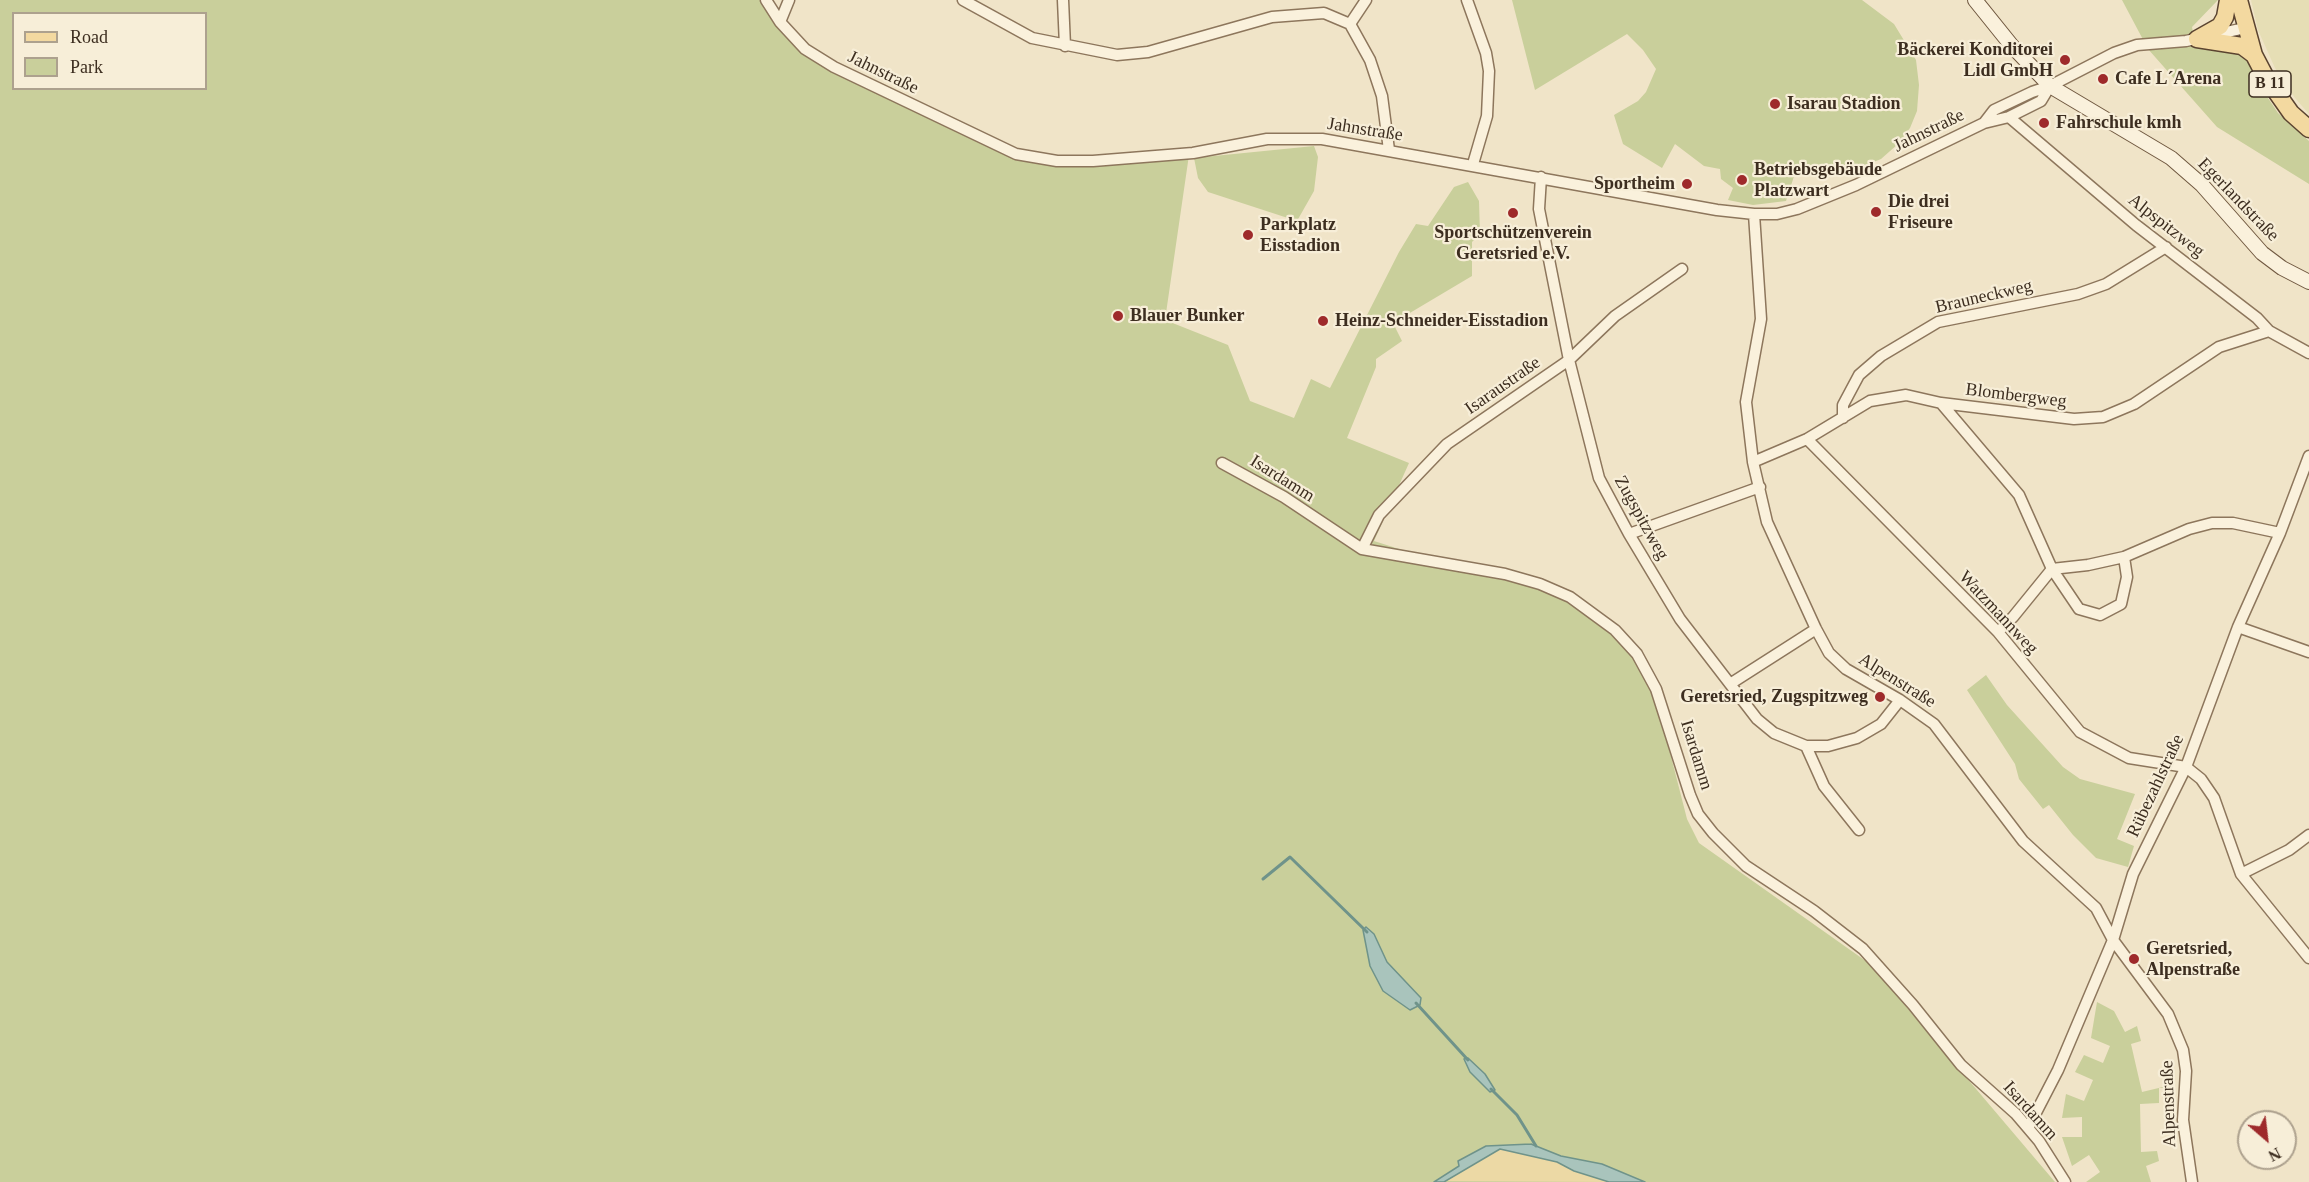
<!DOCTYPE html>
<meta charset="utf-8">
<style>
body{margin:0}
#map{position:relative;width:2309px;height:1182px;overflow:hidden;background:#f0e4c8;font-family:"Times New Roman",serif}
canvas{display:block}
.legend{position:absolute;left:12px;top:12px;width:195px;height:78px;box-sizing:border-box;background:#f7eed8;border:2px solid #ada18e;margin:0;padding:8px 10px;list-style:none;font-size:18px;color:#3d2e20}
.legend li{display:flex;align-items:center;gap:12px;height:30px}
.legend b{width:30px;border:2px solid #ada18e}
.north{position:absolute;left:2237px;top:1110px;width:60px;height:60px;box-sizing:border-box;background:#f7eed8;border:2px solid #ada18e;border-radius:50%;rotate:152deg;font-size:16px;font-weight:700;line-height:24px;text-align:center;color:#3d2e20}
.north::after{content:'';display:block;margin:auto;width:21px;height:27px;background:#9e2a2b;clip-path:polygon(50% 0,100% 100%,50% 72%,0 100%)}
</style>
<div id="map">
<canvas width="2309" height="1182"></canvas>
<ul class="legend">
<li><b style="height:8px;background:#f3d9a0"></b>Road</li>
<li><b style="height:16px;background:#c9cf9b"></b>Park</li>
</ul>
<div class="north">N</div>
</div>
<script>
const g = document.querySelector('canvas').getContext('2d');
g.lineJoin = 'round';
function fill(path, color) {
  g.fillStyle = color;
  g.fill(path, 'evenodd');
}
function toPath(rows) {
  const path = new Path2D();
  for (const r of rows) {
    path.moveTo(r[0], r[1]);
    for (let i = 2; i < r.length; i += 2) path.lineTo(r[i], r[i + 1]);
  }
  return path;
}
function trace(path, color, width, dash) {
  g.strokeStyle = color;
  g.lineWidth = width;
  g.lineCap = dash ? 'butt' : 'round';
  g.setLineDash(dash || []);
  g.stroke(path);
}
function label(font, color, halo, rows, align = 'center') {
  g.font = font + ' "Times New Roman",serif';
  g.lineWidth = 4.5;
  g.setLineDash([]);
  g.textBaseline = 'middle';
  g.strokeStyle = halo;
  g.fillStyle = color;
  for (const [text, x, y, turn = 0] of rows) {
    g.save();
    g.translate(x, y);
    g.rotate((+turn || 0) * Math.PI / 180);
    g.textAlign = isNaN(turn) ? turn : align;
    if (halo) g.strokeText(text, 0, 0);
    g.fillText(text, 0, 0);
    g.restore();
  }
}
fill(toPath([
 [2251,0,2309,0,2309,114,2295,98,2275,68,2258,30]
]), '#e6deb5');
fill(toPath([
 [0,0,762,0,802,51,1014,158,1189,155,1165,320,1228,345,1250,401,1294,418,1311,379,1330,388,1399,252,1416,224,1428,226,1454,187,1468,182,1479,201,1480,234,1472,242,1472,276,1393,323,1402,341,1376,359,1376,367,1347,438,1409,463,1374,541,1487,577,1539,586,1592,615,1634,655,1654,690,1687,819,1699,843,1870,964,2055,1182,0,1182],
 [14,14,206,14,206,88,14,88],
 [1512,0,1862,0,1894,24,1916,60,1919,85,1917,111,1910,128,1898,144,1881,159,1856,169,1829,171,1797,167,1786,201,1753,205,1728,200,1733,188,1721,179,1720,169,1704,166,1675,144,1662,168,1623,144,1614,115,1638,101,1646,92,1656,69,1643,50,1627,34,1535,90],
 [2122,0,2218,0,2192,27,2195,43,2242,51,2260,86,2278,113,2309,141,2309,184,2217,127,2148,49],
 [1314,146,1318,157,1314,191,1297,221,1208,192,1198,178,1194,158],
 [1986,675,2007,705,2063,767,2080,779,2135,794,2117,839,2134,846,2128,867,2096,858,2073,835,2049,805,2043,809,2019,779,2015,764,1967,690],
 [2097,1002,2114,1011,2125,1032,2137,1026,2141,1041,2131,1044,2142,1092,2167,1086,2164,1070,2172,1069,2172,1088,2159,1088,2159,1103,2140,1104,2141,1152,2157,1151,2159,1161,2146,1166,2151,1182,2086,1182,2100,1172,2089,1155,2072,1166,2062,1137,2082,1137,2082,1117,2062,1118,2066,1094,2084,1101,2093,1080,2075,1072,2084,1055,2103,1063,2110,1046,2091,1038]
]), '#c9cf9b');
fill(toPath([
 [1500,1149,1557,1162,1574,1171,1609,1182,1446,1181]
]), '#ecd9a5');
const water = toPath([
 [1366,927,1374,934,1387,962,1421,998,1420,1005,1410,1010,1383,991,1370,966,1363,930,1366,927],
 [1468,1058,1485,1074,1495,1090,1490,1092,1470,1072,1464,1059,1468,1058],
 [1531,1144,1561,1156,1602,1164,1645,1182,1609,1182,1574,1171,1557,1162,1500,1149,1444,1182,1434,1182,1459,1166,1458,1161,1486,1146,1531,1144]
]);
fill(water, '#a9c4bc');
trace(water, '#6f938a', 1.5);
trace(toPath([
 [1263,879,1290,857,1367,932],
 [1416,1003,1468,1060],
 [1491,1089,1517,1115,1536,1146]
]), '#6f938a', 3);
const street = toPath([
 [766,0,780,22,805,49,834,67,1016,154,1057,161,1093,161,1193,153,1267,139,1322,139,1717,210,1754,214,1777,214,1797,209,1856,185,1984,123,2009,117,2041,101,2050,86],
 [963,0,1032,38,1117,55,1148,52,1272,17,1324,13,1350,24,1370,60,1382,96,1389,150],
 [1063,0,1065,46],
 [1467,0,1486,53,1489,71,1487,116,1473,164],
 [780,22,789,0],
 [1350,24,1366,0],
 [2009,117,2136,225,2257,318,2269,331,2309,353],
 [1984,123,1994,110,2032,92,2050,86,2114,53,2137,45,2186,41,2245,28],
 [1541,177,1539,209,1569,360,1599,478,1629,534,1680,619,1757,719,1774,733,1806,746,1828,746,1857,738,1881,724,1900,700],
 [1754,214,1761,319,1746,402,1753,462,1767,522,1816,629,1829,653,1846,669,1900,700,1934,724,2023,841,2096,908,2113,940,2168,1014,2183,1050,2186,1071,2183,1120,2192,1182],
 [1941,403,2019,495,2052,569,2013,617,1998,632],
 [1843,418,1843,405,1859,375,1881,356,1938,322,2078,294,2106,284,2166,247],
 [1807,439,1998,632,2080,732,2129,758,2186,767,2201,779,2214,798,2241,874,2309,958],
 [1753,462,1807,439,1870,401,1906,395,1941,403,2074,419,2103,417,2134,404,2219,347,2269,331],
 [1222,463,1284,497,1362,549,1505,574,1540,584,1570,597,1615,630,1637,654,1656,689,1690,795,1698,814,1713,833,1746,866,1814,911,1863,949,1913,1005,1961,1065,2016,1114,2039,1141,2065,1182],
 [1629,534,1760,487],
 [1362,549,1379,515,1447,444,1569,360,1615,316,1682,269],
 [2124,557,2127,577,2121,604,2100,615,2079,609,2052,569,2088,565,2124,557,2189,529,2212,523,2233,523,2280,533],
 [2238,627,2309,652],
 [1730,684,1816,629],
 [1806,746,1824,786,1859,830],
 [2241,874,2289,850,2309,835],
 [2028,1128,2058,1070,2113,940,2133,874,2186,767,2238,627,2280,533,2309,456]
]);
const secondary = toPath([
 [1975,0,2012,46,2050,86,2171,158,2202,185,2262,253,2282,268,2309,282]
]);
const primary = toPath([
 [2239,0,2254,55,2265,76,2291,113,2309,129],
 [2197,39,2242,46,2254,55],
 [2197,39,2220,26,2225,17,2228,0]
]);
trace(street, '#8d765c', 13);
trace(secondary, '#6f573f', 16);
trace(primary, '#5b4430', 19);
trace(street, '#faf1dc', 10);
trace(secondary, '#faf1dc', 14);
trace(primary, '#f3d9a0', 16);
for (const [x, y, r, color] of [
 [2065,60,6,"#9e2a2b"],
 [2103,79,6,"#9e2a2b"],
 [1775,104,6,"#9e2a2b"],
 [2044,123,6,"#9e2a2b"],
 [1742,180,6,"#9e2a2b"],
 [1687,184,6,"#9e2a2b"],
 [1876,212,6,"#9e2a2b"],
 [1513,213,6,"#9e2a2b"],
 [1248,235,6,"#9e2a2b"],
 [1118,316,6,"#9e2a2b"],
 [1323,321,6,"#9e2a2b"],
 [1880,697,6,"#9e2a2b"],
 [2134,959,6,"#9e2a2b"]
]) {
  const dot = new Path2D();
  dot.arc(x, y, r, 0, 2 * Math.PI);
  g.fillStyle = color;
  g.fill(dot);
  trace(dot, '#f7eed8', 2);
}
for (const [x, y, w] of [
 [2270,84,42]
]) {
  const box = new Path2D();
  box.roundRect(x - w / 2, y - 13, w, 26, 4.5);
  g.fillStyle = '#f7eed8';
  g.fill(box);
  trace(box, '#3d2e20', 1.5);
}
label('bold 16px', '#3d2e20', null, [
 ["B 11",2270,84]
]);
label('bold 18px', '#3d2e20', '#f7eed8', [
 ["Bäckerei Konditorei",2053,50,"right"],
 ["Lidl GmbH",2053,71,"right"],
 ["Cafe L´Arena",2115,79],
 ["Isarau Stadion",1787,104],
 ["Fahrschule kmh",2056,123],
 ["Betriebsgebäude",1754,170],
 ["Platzwart",1754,191],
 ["Sportheim",1675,184,"right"],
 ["Die drei",1888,202],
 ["Friseure",1888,223],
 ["Parkplatz",1260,225],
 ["Eisstadion",1260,246],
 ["Sportschützenverein",1513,233,"center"],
 ["Geretsried e.V.",1513,254,"center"],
 ["Blauer Bunker",1130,316],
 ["Heinz-Schneider-Eisstadion",1335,321],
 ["Geretsried, Zugspitzweg",1868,697,"right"],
 ["Geretsried,",2146,949],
 ["Alpenstraße",2146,970]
], 'left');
label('18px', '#3d2e20', '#f7eed8', [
 ["Jahnstraße",883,73,26],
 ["Jahnstraße",1365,130,9],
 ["Jahnstraße",1929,131,-26],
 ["Egerlandstraße",2238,200,46],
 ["Alpspitzweg",2166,226,38],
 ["Brauneckweg",1984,297,-13],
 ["Isaraustraße",1503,386,-35],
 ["Blombergweg",2016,396,7],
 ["Isardamm",1282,479,32],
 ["Zugspitzweg",1641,518,61],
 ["Watzmannweg",1998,613,47],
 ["Alpenstraße",1897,681,32],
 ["Isardamm",1696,755,73],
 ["Rübezahlstraße",2156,786,-65],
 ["Alpenstraße",2169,1104,-92],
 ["Isardamm",2030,1111,48]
]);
</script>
